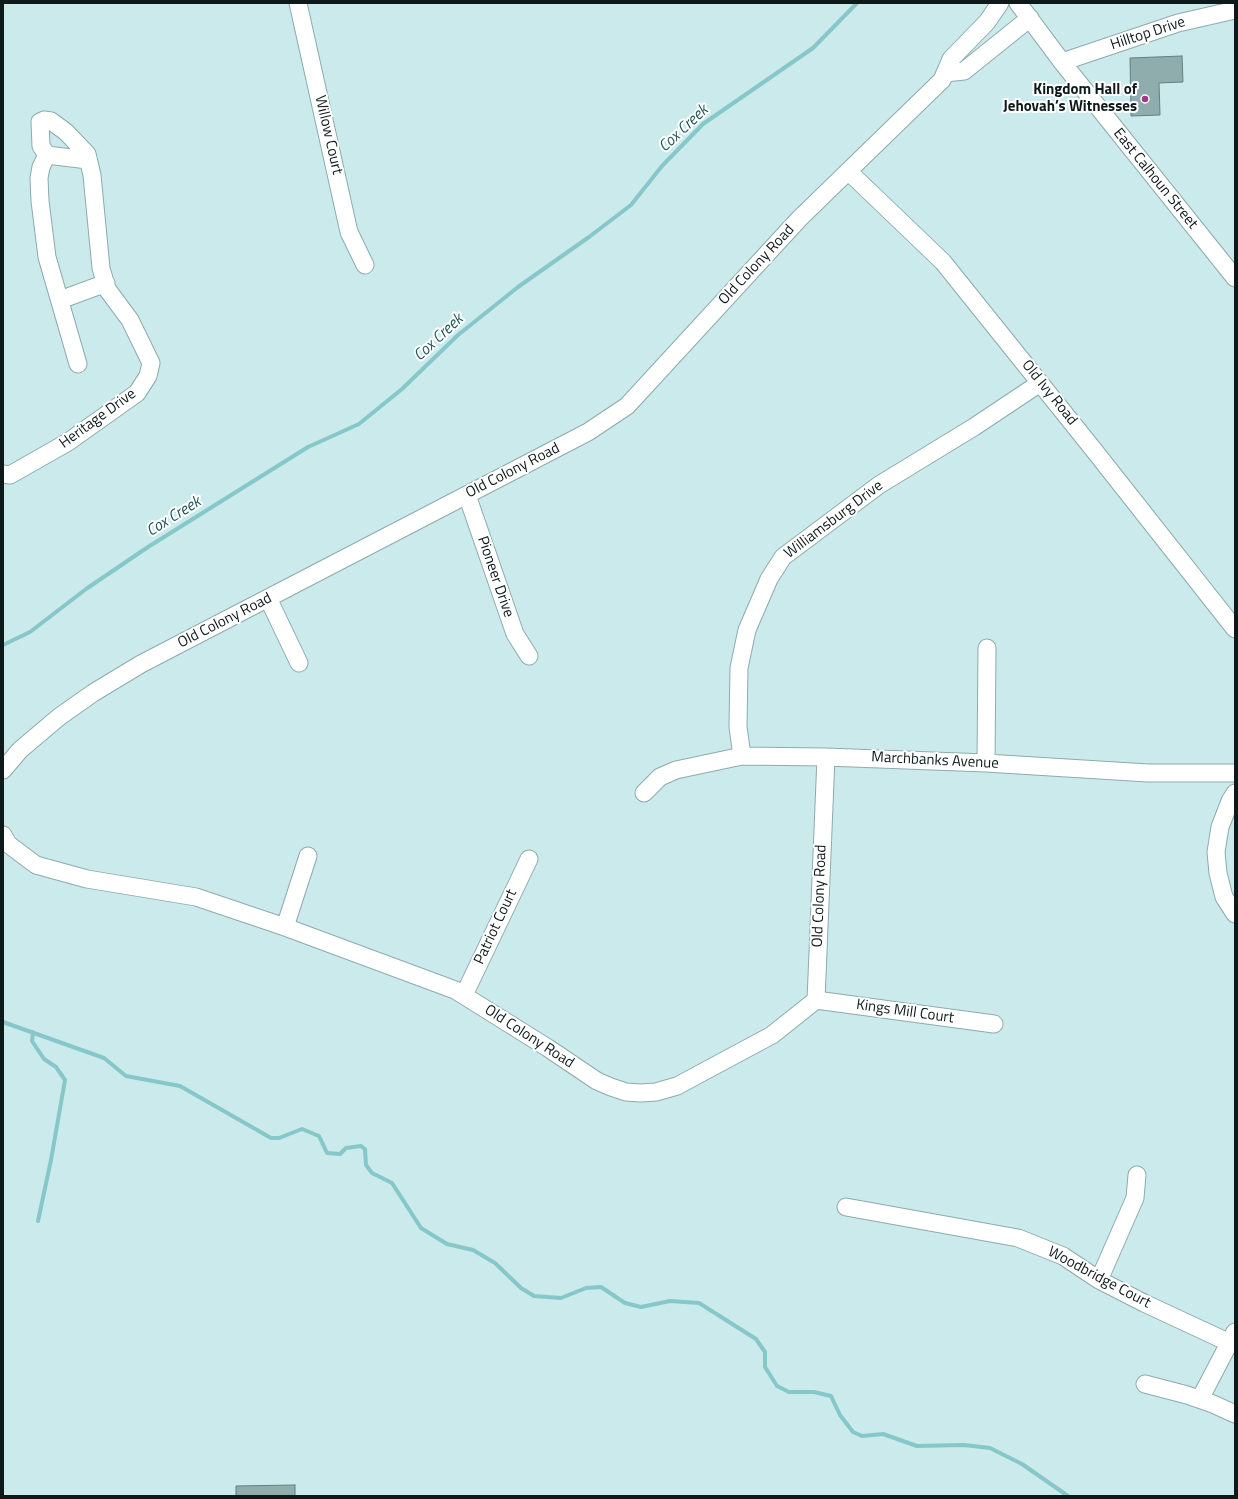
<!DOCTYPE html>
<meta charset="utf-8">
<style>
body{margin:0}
#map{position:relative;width:1238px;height:1499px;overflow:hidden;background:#cbeaeb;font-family:"Titillium Web",sans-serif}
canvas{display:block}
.frame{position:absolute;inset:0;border:4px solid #0e1919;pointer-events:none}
</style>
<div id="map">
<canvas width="1238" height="1499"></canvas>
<div class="frame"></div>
</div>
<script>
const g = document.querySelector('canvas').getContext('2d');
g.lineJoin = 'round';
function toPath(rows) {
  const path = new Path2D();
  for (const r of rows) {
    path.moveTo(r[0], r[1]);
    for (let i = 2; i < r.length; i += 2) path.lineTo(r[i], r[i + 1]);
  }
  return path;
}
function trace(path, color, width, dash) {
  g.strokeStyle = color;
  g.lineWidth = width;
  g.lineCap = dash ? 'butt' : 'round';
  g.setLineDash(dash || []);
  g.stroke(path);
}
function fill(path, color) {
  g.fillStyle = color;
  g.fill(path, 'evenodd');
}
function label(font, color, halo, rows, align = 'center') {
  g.font = font + ' "Titillium Web",sans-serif';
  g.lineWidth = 4;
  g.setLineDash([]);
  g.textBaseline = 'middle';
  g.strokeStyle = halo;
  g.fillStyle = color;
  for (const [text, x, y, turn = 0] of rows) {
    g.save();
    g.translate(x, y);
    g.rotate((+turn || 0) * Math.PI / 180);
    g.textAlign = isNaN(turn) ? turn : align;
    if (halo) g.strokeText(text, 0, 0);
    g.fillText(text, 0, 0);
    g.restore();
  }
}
trace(toPath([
 [3,645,30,632,86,589,148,547,308,447,359,424,402,389,458,335,518,287,589,237,631,205,662,166,703,124,813,48,857,3],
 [3,1022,104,1058,126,1076,180,1086,271,1138,279,1138,302,1129,319,1136,327,1153,340,1154,346,1148,361,1146,365,1149,366,1165,372,1173,392,1183,421,1228,447,1244,473,1250,495,1263,521,1288,534,1296,561,1298,586,1288,601,1287,625,1303,641,1307,670,1301,699,1303,756,1339,765,1352,765,1367,777,1386,789,1392,814,1392,831,1396,840,1415,853,1432,862,1436,883,1434,917,1446,964,1445,990,1448,1022,1464,1068,1496],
 [33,1032,32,1041,44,1059,56,1067,65,1080,51,1160,38,1221]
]), '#86c7ca', 4);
const building = toPath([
 [1182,56,1183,82,1159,83,1160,115,1131,116,1130,58,1182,56],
 [295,1485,295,1496,236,1496,236,1486,295,1485]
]);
fill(building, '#90adae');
trace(building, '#637f80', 1);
const minor = toPath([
 [298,3,349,232,365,265],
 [1018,3,1062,62,1235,278],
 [1062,62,1178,23,1235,10],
 [945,73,964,71,1030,18],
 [47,155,41,167,39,178,40,201,47,257,78,364],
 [848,171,943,262,1093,449,1235,629],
 [60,300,106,283],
 [3,474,10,475,68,442,137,393,148,376,151,363,130,320,107,289,101,268,92,175,87,154,66,132,51,121,44,120,40,122,41,146,47,155,88,160],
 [467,495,515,634,529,656],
 [268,598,299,663],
 [742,756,738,727,739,668,747,630,769,579,783,557,879,485,974,427,1040,383],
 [986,763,987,648],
 [3,770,20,750,59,717,93,693,141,664,588,432,627,406,799,219,942,80,951,59,987,22,1000,3],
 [644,793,660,777,676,770,742,756,826,757,986,763,1148,773,1235,773],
 [1235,793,1230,801,1220,827,1216,852,1218,873,1224,897,1235,914],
 [3,835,8,844,36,865,87,879,196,897,285,927,455,990,548,1048,597,1081,611,1087,626,1092,641,1093,656,1092,677,1086,772,1035,816,1000,826,757],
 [285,927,308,856],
 [464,995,529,859],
 [816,1000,994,1024],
 [846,1207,1018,1238,1063,1256,1099,1280,1144,1303,1230,1343],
 [1099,1280,1135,1198,1137,1175],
 [1145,1384,1187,1395,1213,1404,1235,1414],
 [1200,1399,1235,1332]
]);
trace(minor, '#8eabac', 19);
trace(minor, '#fff', 17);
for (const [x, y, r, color] of [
 [1145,99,4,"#a8338c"]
]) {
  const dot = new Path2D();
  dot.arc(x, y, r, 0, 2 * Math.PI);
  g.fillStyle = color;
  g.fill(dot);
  trace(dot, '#fff', 1.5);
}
label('15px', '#0e1919', '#fff', [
 ["Hilltop Drive",1148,34,-18],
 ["Willow Court",328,135,77],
 ["East Calhoun Street",1155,179,51],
 ["Old Colony Road",757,265,-47],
 ["Old Ivy Road",1049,393,51],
 ["Heritage Drive",98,419,-36],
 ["Old Colony Road",513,471,-27],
 ["Williamsburg Drive",834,520,-37],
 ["Pioneer Drive",495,577,71],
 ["Old Colony Road",225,621,-27],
 ["Marchbanks Avenue",935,761,3],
 ["Old Colony Road",820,896,-88],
 ["Patriot Court",496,927,-65],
 ["Kings Mill Court",905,1012,8],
 ["Old Colony Road",529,1037,33],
 ["Woodbridge Court",1099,1278,28]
]);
label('bold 15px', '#0e1919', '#fff', [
 ["Kingdom Hall of",1137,90],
 ["Jehovah’s Witnesses",1137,107]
], 'right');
label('italic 16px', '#1f5759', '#fff', [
 ["Cox Creek",684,129,-43],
 ["Cox Creek",439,338,-43],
 ["Cox Creek",174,517,-32]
]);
</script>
